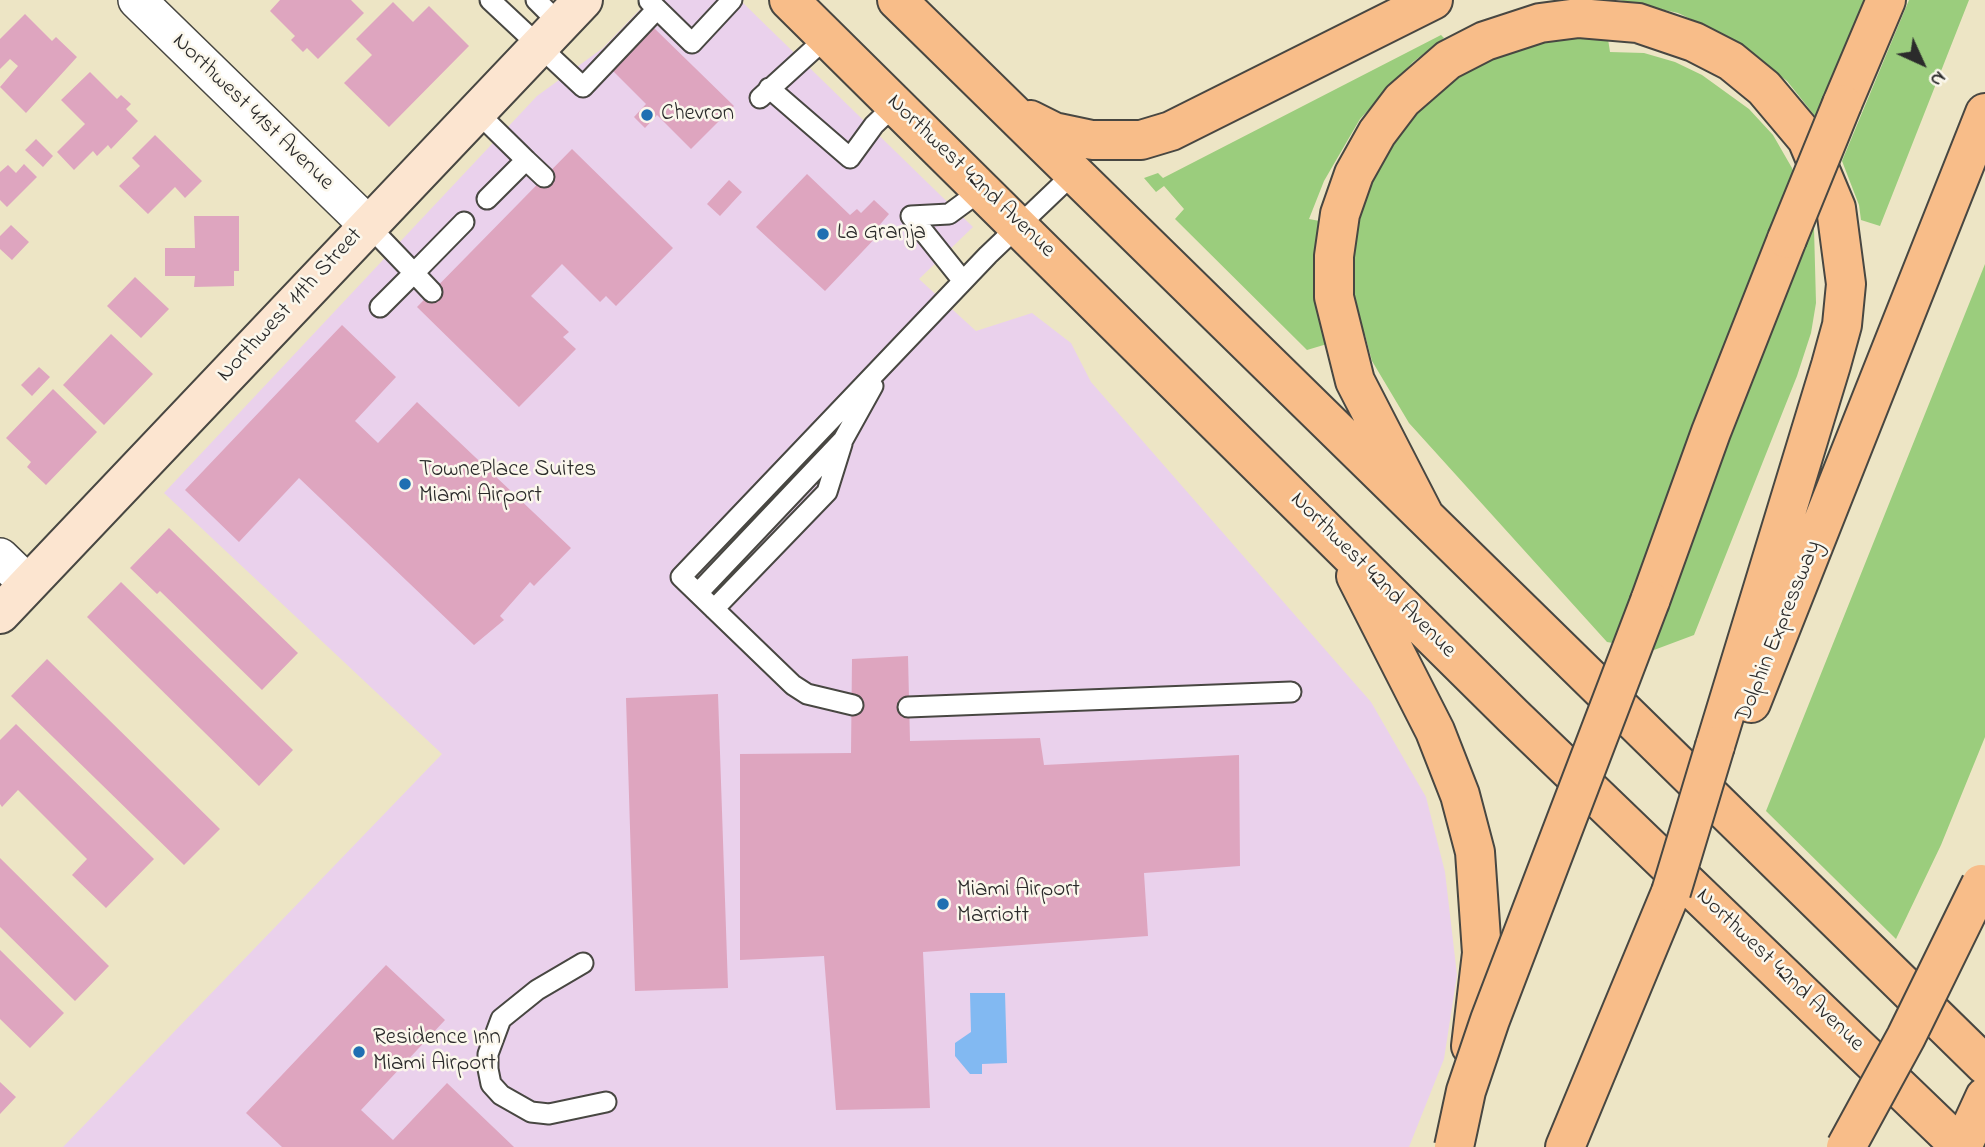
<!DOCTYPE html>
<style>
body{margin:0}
#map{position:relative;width:1985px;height:1147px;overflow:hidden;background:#ede5c5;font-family:"Indie Flower",sans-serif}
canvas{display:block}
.north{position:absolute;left:1887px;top:28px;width:70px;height:70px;-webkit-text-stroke:5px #fbf7ec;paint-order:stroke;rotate:135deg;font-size:19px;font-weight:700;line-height:28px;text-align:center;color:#2b2b2b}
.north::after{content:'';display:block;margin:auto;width:24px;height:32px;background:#2b2b2b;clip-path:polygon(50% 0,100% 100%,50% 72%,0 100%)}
</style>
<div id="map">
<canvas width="1985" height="1147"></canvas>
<div class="north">N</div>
</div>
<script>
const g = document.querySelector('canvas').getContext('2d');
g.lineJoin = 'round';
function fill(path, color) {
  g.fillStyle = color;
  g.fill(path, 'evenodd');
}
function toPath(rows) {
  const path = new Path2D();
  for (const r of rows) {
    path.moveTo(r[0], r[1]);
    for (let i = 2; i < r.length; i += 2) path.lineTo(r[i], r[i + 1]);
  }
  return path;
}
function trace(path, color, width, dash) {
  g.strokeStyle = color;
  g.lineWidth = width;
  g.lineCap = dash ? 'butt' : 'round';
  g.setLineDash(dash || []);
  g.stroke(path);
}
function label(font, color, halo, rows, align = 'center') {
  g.font = font + ' "Indie Flower",sans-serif';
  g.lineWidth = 5;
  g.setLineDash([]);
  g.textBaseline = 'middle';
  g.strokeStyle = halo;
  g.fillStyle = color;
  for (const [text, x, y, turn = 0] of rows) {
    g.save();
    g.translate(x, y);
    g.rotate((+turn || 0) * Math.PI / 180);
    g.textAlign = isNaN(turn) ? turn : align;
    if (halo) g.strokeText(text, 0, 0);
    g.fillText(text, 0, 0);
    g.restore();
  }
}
fill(toPath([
 [649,0,740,0,973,227,919,279,976,331,1032,313,1071,343,1091,382,1371,702,1426,797,1445,872,1457,975,1444,1059,1409,1147,63,1147,442,754,164,493,537,96,603,48]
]), '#ead1ec');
fill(toPath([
 [1619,0,1864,0,1815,116,1787,81,1729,37,1678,13],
 [1909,0,1969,0,1880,226,1861,220,1859,205,1842,161],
 [1441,35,1444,38,1413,62,1360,119,1324,181,1309,219,1325,222,1327,344,1307,350,1175,219,1184,209,1164,186,1156,192,1144,178,1158,173,1163,178],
 [1583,36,1608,39,1610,52,1644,53,1675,62,1702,75,1749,109,1773,135,1792,168,1814,228,1816,303,1811,333,1797,376,1694,635,1654,650,1607,642,1409,423,1372,361,1365,335,1355,337,1351,247,1368,181,1415,107,1479,63,1554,37],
 [1985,264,1985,737,1941,845,1896,939,1766,811]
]), '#9bcd7d');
fill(toPath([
 [970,993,1005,993,1007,1063,982,1064,982,1074,970,1074,955,1056,955,1043,971,1032]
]), '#82b9f2');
fill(toPath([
 [280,0,351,0,364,13,318,59,307,48,303,52,291,40,295,36,270,11],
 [393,2,413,22,429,6,469,46,389,127,344,83,372,55,356,39],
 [25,14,52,41,56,37,77,57,26,113,0,87,18,66,10,59,0,69,0,39],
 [652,26,734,106,691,149,657,115,645,128,634,117,646,104,610,68],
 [90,72,117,99,121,95,131,104,126,109,138,121,111,149,108,145,97,156,93,151,74,170,57,152,85,124,61,100],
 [155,135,202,181,185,198,175,187,148,214,119,186,140,166,132,158],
 [36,139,53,156,43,167,25,150],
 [572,149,673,248,616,306,606,296,600,302,562,264,531,296,569,332,563,337,576,349,519,407,417,307],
 [24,164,37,177,7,207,0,200,0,172,8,165,16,173],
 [807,174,850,215,857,209,861,213,874,200,889,214,877,228,881,232,825,291,756,227],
 [729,180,742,192,720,216,707,204],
 [194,216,239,216,239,271,234,271,234,286,194,287,195,276,165,276,165,248,195,248],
 [11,225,29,242,12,260,0,249,0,236],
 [135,277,169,309,141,338,107,306],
 [342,325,396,377,355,421,378,443,417,402,571,548,534,586,530,582,500,616,504,620,474,645,299,478,239,542,185,490],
 [111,334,153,374,104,425,63,385],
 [39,367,50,377,32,396,21,385],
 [53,389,97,432,46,485,27,467,31,462,6,438],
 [169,528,298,653,262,690,160,591,157,594,130,568],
 [121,582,293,750,259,786,87,617],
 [908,656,910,741,1040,738,1044,765,1239,755,1240,866,1144,873,1148,936,923,952,930,1108,836,1110,824,956,740,960,740,754,851,753,852,659],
 [47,659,220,829,184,865,11,696],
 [718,694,728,988,635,991,626,698],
 [16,724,154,859,106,908,72,875,87,859,18,790,2,807,0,804,0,740],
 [0,858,109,966,75,1001,0,927],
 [0,950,64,1013,30,1048,0,1019],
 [386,965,445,1020,361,1110,393,1140,447,1083,514,1147,282,1147,246,1113],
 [0,1082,16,1097,0,1114]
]), '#dea5bf');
const lane = toPath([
 [490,0,583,87,657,9],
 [536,0,560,24],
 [649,1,692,43,732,0],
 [769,88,850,158,874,125,896,104],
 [760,98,827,37],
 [476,111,526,160,487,199],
 [526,160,544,177],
 [911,216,963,281],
 [911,216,949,214,983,189],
 [368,225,414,273,380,307],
 [432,292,414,273,464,222],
 [698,593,843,440,873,386],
 [714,609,827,492,842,444],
 [853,705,807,694,793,685,681,577,988,255,1075,172],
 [908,707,1291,692],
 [583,963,537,990,501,1019,488,1054,488,1069,491,1084,501,1095,531,1112,549,1114,606,1102]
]);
const street = toPath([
 [137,0,368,225],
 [0,557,28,584]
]);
const secondary = toPath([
 [0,614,583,0]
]);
const highway = toPath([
 [789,0,1513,716,1961,1147],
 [897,0,1985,1065],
 [1842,104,1886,0],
 [1030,120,1054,132,1092,140,1141,140,1171,131,1433,0],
 [1424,515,1355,381,1334,297,1334,256,1340,214,1354,174,1377,133,1402,100,1448,60,1485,41,1540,23,1579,18,1638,23,1694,42,1731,61,1764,88,1807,139,1836,208,1846,284,1842,325,1831,365,1715,746],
 [1356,576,1435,731,1460,795,1475,852,1482,953,1471,1046],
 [1650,601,1711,432,1787,239],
 [1751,703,1985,113],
 [1565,1147,1671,892],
 [1962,1147,1985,1097]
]);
trace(lane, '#484742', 23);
trace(street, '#484742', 40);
trace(secondary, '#484742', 42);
trace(highway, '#484742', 42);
trace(lane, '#fff', 19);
trace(street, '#fff', 37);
trace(secondary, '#fce5d0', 38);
trace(highway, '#f8bd89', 38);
const highwayBridge = toPath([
 [1787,239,1842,104],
 [1671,892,1715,746],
 [1454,1147,1466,1091,1490,1020,1650,601],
 [1846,1147,1906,1037,1981,884]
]);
trace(highwayBridge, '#484742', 42, []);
trace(highwayBridge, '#f8bd89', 38);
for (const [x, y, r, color] of [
 [647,115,7,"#1f6fb2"],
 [823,234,7,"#1f6fb2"],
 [405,484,7,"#1f6fb2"],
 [943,904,7,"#1f6fb2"],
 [359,1052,7,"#1f6fb2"]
]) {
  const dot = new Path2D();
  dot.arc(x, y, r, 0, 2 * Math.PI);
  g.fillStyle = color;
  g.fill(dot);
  trace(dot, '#fbf7ec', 2.5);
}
label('23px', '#2b2b2b', '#fbf7ec', [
 ["Northwest 41st Avenue",252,113,44],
 ["Northwest 42nd Avenue",970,177,44],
 ["Northwest 11th Street",291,306,-47],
 ["Northwest 42nd Avenue",1372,576,45],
 ["Dolphin Expressway",1780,632,-68],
 ["Northwest 42nd Avenue",1779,971,44]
]);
label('23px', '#2b2b2b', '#fbf7ec', [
 ["Chevron",661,115],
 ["La Granja",837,234],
 ["TownePlace Suites",419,471],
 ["Miami Airport",419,497],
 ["Miami Airport",957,891],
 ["Marriott",957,917],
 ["Residence Inn",373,1039],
 ["Miami Airport",373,1065]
], 'left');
</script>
